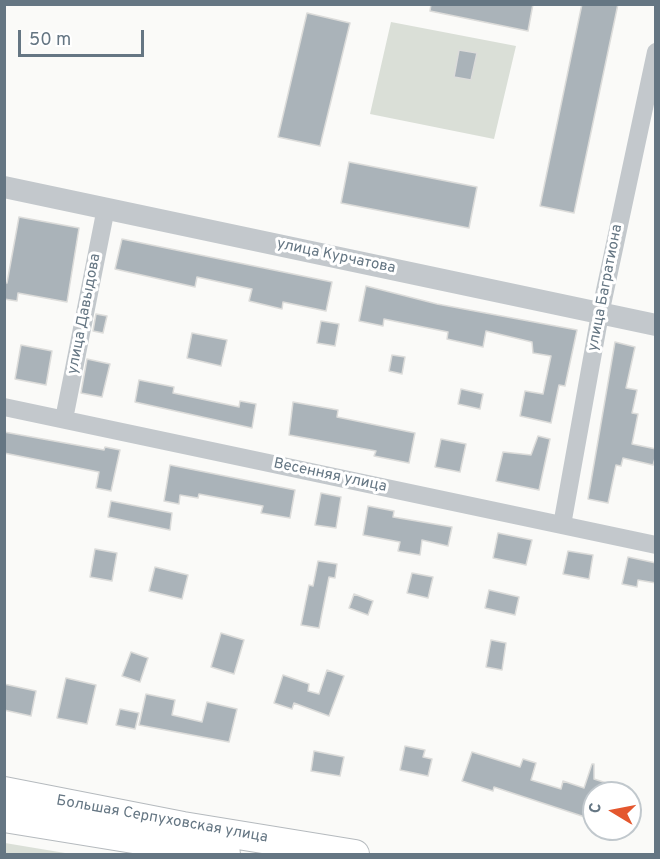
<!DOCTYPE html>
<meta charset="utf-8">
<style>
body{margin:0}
#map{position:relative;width:660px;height:859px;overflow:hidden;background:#fafaf8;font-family:Overpass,sans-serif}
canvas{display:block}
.frame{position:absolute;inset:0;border:6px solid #657683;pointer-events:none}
.north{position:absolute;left:582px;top:781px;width:60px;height:60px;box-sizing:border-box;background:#fff;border:2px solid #c1c8cd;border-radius:50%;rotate:280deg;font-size:16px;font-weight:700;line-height:24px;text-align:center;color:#657683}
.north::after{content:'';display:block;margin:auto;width:21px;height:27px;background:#e4572e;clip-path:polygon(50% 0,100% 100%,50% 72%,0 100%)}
.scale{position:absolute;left:18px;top:30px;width:126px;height:27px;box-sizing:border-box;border:3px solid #657683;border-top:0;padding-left:8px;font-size:18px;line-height:21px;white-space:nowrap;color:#657683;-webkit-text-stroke:4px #fff;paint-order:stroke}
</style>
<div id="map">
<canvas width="660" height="859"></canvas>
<div class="frame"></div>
<div class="north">С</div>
<div class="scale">50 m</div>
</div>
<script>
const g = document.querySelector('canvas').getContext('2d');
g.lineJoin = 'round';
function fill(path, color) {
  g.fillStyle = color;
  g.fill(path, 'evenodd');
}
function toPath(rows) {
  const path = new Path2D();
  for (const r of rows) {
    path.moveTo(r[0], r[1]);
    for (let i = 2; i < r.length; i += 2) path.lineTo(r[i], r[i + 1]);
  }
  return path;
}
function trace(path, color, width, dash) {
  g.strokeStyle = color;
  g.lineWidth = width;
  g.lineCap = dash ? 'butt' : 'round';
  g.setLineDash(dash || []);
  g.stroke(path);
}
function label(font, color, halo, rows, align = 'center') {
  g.font = font + ' Overpass,sans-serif';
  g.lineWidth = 6;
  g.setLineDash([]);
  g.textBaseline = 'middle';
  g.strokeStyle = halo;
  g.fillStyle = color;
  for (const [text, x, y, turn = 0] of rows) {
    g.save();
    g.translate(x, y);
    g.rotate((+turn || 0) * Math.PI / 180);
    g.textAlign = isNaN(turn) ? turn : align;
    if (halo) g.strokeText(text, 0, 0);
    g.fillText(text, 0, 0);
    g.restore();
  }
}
fill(toPath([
 [391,22,516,46,494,139,370,114],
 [4,843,5,843,71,854,5,854]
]), '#dadfd7');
const building = toPath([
 [431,4,533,4,528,31,430,11,431,4],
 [582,4,618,4,574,213,540,206,582,4],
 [307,13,350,23,320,146,278,137,307,13],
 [459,50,477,53,471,80,454,77,459,50],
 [349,162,477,187,469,228,341,203,349,162],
 [19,217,79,228,67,302,18,293,17,301,4,299,4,282,7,283,19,217],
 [122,239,332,282,326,311,283,302,282,309,249,301,252,289,197,277,195,287,115,269,122,239],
 [366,286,437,304,577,330,565,386,559,385,551,423,520,416,525,391,543,394,551,356,533,353,532,342,486,331,483,347,447,339,448,332,384,319,383,326,359,321,366,286],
 [96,314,107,316,103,333,93,331,96,314],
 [321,321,339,324,335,346,317,343,321,321],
 [192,333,227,340,221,366,187,358,192,333],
 [615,342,635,347,626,388,637,390,632,413,638,414,632,444,656,449,656,455,653,465,623,458,621,466,616,465,608,503,588,499,615,342],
 [21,345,52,351,46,385,15,379,21,345],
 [392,355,405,357,402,374,389,371,392,355],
 [87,359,110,364,102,397,81,393,87,359],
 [139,380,174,387,173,393,239,407,240,401,256,404,252,428,135,402,139,380],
 [461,389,483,394,480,409,458,404,461,389],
 [293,402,338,410,337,417,415,433,409,463,374,456,376,451,289,435,293,402],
 [4,432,104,450,105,447,120,450,111,491,96,488,99,472,4,453,4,432],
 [538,436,550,439,539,490,496,481,503,452,531,455,538,436],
 [441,439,466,444,460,472,435,467,441,439],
 [170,465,295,490,290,518,261,513,263,506,199,494,198,498,180,495,179,504,164,501,170,465],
 [321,493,341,497,336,528,315,525,321,493],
 [111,501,172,513,170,530,108,517,111,501],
 [368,506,394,511,393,517,452,527,448,546,422,540,420,555,398,551,400,542,363,535,368,506],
 [498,533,532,540,526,565,493,558,498,533],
 [95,549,117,553,112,581,90,577,95,549],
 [568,551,593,555,589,579,563,574,568,551],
 [628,557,656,563,656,583,638,580,637,587,622,584,628,557],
 [318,561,337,564,335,578,329,577,319,628,301,625,309,585,313,586,318,561],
 [155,567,188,575,182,599,149,591,155,567],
 [412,573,433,577,428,598,407,593,412,573],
 [489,590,519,597,515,615,485,608,489,590],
 [354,594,373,601,368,615,349,608,354,594],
 [221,633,244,640,234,674,211,667,221,633],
 [491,640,506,643,502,670,486,667,491,640],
 [131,652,148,658,140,682,122,676,131,652],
 [327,670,344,676,329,716,294,703,292,709,274,703,283,675,309,684,308,691,319,694,327,670],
 [66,678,96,685,87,724,57,718,66,678],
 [4,684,36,691,31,716,4,710,4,684],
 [146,694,175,700,172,715,202,722,207,702,237,709,229,742,139,725,146,694],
 [120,709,139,713,135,729,116,725,120,709],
 [405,746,425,750,423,757,432,759,428,776,400,770,405,746],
 [314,751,344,757,340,776,311,771,314,751],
 [472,752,520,767,523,759,536,763,531,780,561,789,563,781,584,788,592,764,594,764,594,779,628,790,627,793,594,793,594,820,494,787,493,791,462,781,472,752]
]);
fill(building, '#aab3b9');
trace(building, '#dcdcda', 1.5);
const primary = toPath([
 [4,791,183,826,355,854],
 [4,818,226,854]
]);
trace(primary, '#b5babe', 30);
trace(toPath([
 [4,407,656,545],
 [64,419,106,208],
 [562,525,600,314,656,52]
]), '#c3c8cc', 18);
trace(toPath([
 [4,187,656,325]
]), '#c3c8cc', 22);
trace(primary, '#fff', 28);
label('15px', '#657683', '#fff', [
 ["улица Курчатова",336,257,12],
 ["улица Багратиона",606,288,-79],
 ["улица Давыдова",85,314,-79],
 ["Весенняя улица",330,476,12],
 ["Большая Серпуховская улица",162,820,10]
]);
</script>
